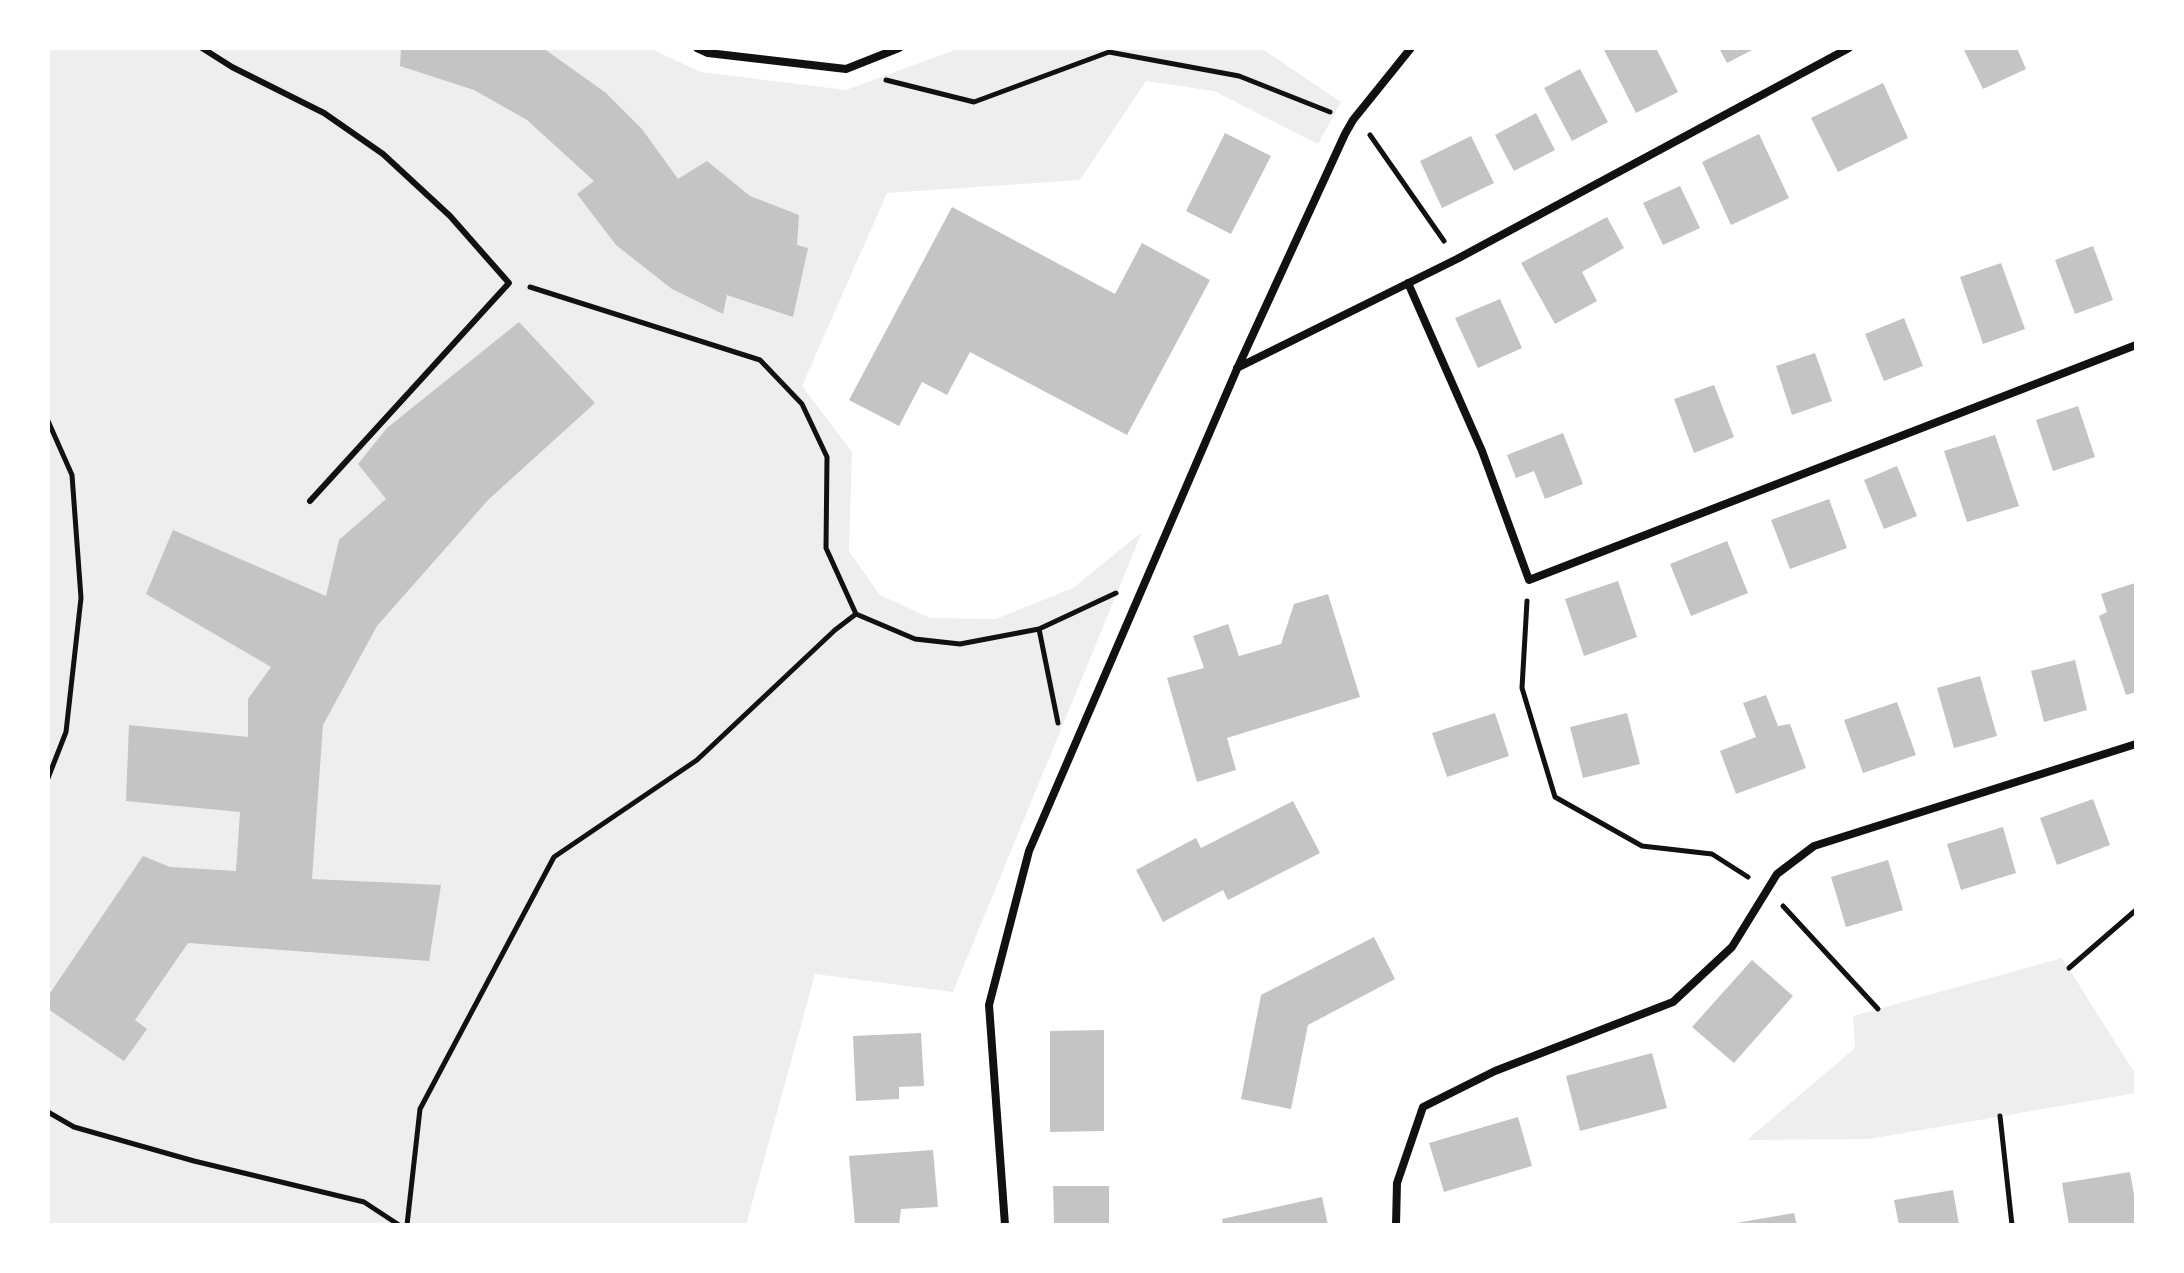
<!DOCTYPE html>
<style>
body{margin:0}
#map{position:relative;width:2184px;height:1273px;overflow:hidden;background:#fff;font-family:"IBM Plex Sans",sans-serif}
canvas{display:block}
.frame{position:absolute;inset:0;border:50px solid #fff;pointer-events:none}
</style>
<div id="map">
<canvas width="2184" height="1273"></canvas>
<div class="frame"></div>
</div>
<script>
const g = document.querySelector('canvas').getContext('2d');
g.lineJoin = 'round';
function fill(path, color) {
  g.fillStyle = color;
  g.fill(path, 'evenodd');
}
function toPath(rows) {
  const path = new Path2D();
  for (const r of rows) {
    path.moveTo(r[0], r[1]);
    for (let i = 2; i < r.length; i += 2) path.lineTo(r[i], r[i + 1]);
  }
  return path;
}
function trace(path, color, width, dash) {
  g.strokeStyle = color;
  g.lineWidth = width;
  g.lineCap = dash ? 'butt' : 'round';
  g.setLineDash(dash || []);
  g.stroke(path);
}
fill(toPath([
 [48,48,649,48,701,72,846,90,960,48,1261,48,1341,102,1318,144,1214,91,1146,81,1080,180,887,193,802,386,852,452,849,551,880,595,930,618,996,619,1073,588,1142,532,953,992,815,974,746,1225,48,1225],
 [2062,958,2136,1075,2136,1093,1869,1139,1747,1140,1855,1048,1853,1016]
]), '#eee');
fill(toPath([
 [401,48,543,48,606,93,642,129,678,179,707,161,750,196,799,215,797,245,808,248,793,317,727,295,723,314,672,289,616,245,577,194,594,181,527,120,474,90,400,66],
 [1603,48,1656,48,1678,92,1636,113],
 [1719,48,1756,48,1727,63],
 [1963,48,2017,48,2026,69,1983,89],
 [1580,69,1608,122,1572,141,1544,88],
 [1883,83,1908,138,1838,172,1811,118],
 [1536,113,1555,150,1514,171,1495,135],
 [1225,133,1271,156,1231,234,1186,211],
 [1759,134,1789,198,1731,225,1702,162],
 [1471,136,1494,183,1442,208,1420,161],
 [1680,186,1700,228,1663,245,1643,203],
 [952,207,1115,294,1142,243,1210,280,1127,435,970,352,947,395,922,382,899,426,849,400],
 [1607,217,1624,248,1582,272,1597,301,1555,324,1521,263],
 [2093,246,2113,300,2075,314,2055,260],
 [2001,263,2025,329,1983,344,1960,277],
 [1500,299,1522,348,1478,368,1455,318],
 [1904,318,1923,366,1884,381,1865,334],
 [519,322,595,403,489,499,377,626,323,725,312,879,441,885,429,961,188,943,135,1020,147,1029,124,1061,48,1009,48,996,143,856,170,867,236,871,240,812,126,801,129,725,248,737,248,699,271,667,146,594,173,530,326,596,339,540,386,499,358,464,387,428],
 [1815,353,1832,401,1792,415,1776,366],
 [1714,385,1734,437,1694,453,1674,399],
 [2078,406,2095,457,2053,471,2036,420],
 [1563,433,1583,484,1545,499,1534,471,1516,478,1507,455],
 [1995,435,2019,506,1967,522,1944,451],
 [1897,466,1917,516,1884,529,1864,480],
 [1829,499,1847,548,1790,569,1771,520],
 [1727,541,1748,593,1691,616,1670,564],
 [1618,581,1637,637,1584,656,1565,599],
 [2135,583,2136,692,2126,695,2099,616,2107,612,2101,594],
 [1328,594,1360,697,1227,738,1236,770,1197,782,1167,678,1204,668,1193,636,1228,624,1239,656,1281,644,1294,604],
 [2075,660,2087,710,2044,722,2031,671],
 [1980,676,1997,736,1954,748,1937,688],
 [1766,695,1778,726,1790,724,1806,768,1736,794,1720,751,1756,737,1743,703],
 [1897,702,1916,755,1863,773,1844,720],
 [1495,713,1509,756,1447,777,1432,733],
 [1627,713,1640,764,1583,778,1570,727],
 [2093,799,2110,845,2057,865,2040,818],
 [1293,801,1320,853,1228,900,1223,890,1163,922,1136,870,1196,838,1201,848],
 [2003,827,2016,873,1961,890,1947,844],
 [1888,860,1903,910,1846,927,1831,877],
 [1374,937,1395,979,1308,1025,1291,1109,1241,1099,1261,995],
 [1752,960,1793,996,1734,1063,1692,1027],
 [1104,1030,1104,1131,1050,1132,1050,1031],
 [921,1033,924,1086,899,1087,899,1099,856,1101,853,1036],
 [1652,1053,1667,1108,1580,1131,1566,1076],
 [1518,1117,1532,1166,1444,1192,1429,1143],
 [933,1150,938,1207,901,1209,899,1225,855,1225,849,1156],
 [2130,1172,2136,1206,2136,1225,2069,1225,2062,1183],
 [1053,1186,1109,1186,1109,1225,1054,1225],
 [1953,1190,1959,1225,1899,1225,1894,1200],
 [1322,1197,1328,1225,1223,1225,1222,1219],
 [1794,1213,1797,1225,1736,1225,1736,1223]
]), '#c4c4c4');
trace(toPath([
 [886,80,974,102,1109,52,1239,76,1330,112],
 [1370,135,1444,241],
 [530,287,760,360,802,404,827,457,826,548,856,614,915,639,960,644,1039,629,1058,723],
 [48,421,72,475,81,598,66,732,48,778],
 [1527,601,1522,688,1555,797,1642,846,1712,854,1748,877],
 [1039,629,1116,593],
 [1783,906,1878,1009],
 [2069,968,2136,910],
 [48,1112,74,1127,194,1161,364,1202,399,1225],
 [2000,1116,2012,1225],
 [407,1225,420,1109,554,857,697,760,835,630,856,614]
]), '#111', 5);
trace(toPath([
 [202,48,232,67,324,113,383,154,450,216,509,283,310,501]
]), '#111', 6);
trace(toPath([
 [697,48,708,53,846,69,899,48],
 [1408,283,1482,451,1529,580,2136,345],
 [1237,368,1457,259,1849,48],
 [1005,1225,989,1005,1029,851,1237,369,1345,134,1353,120,1411,48],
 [1396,1225,1397,1183,1423,1107,1495,1071,1673,1002,1732,947,1777,874,1814,846,2136,744]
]), '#111', 8);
</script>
